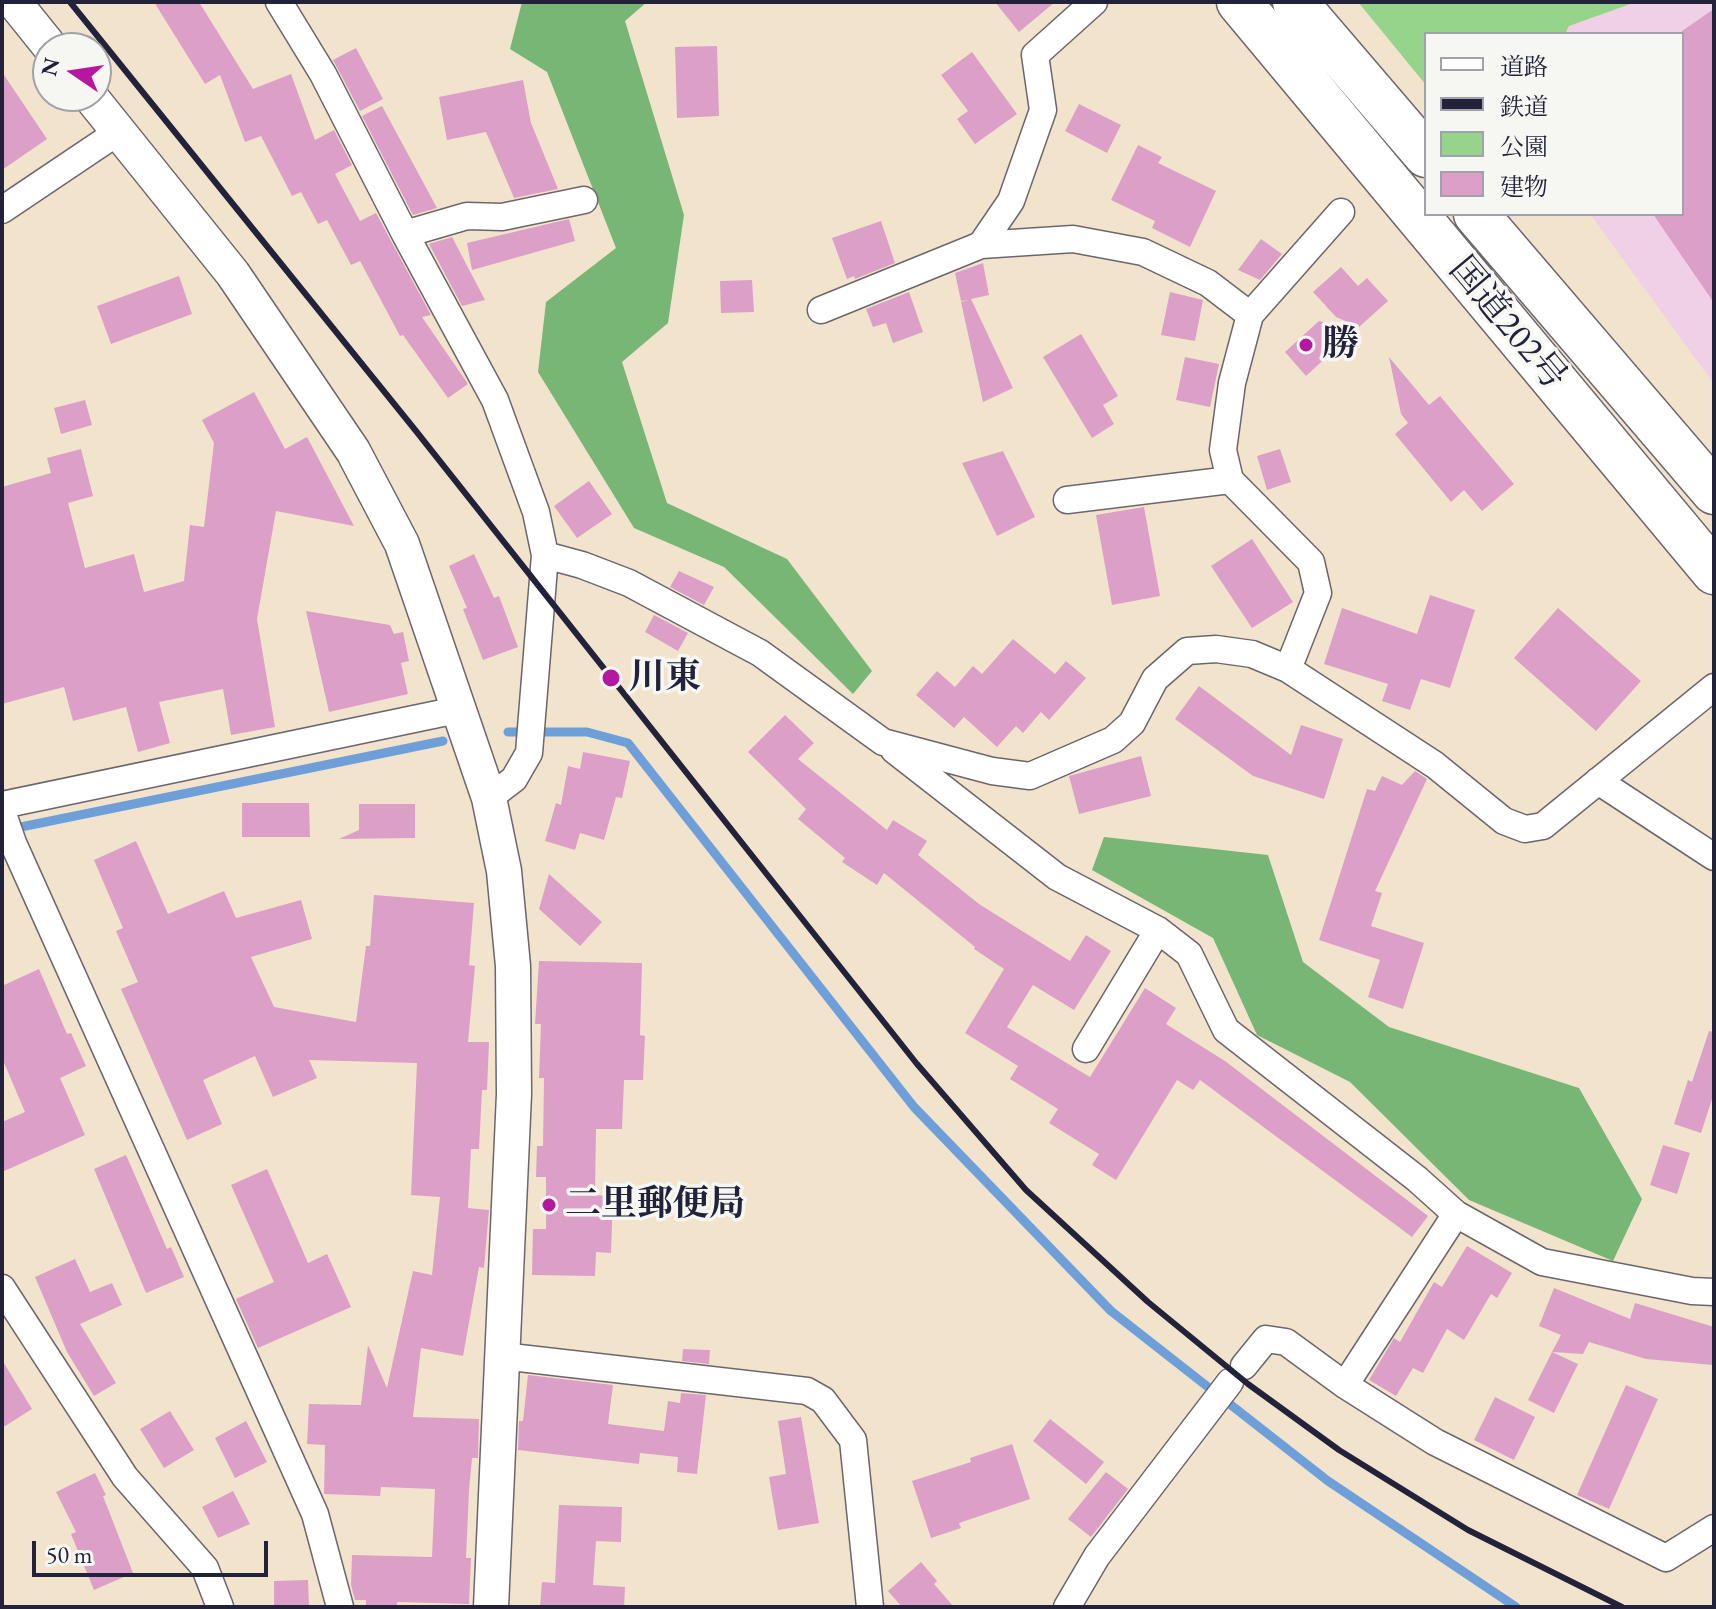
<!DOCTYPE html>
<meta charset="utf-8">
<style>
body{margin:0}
#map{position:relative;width:1716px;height:1609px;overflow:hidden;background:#f2e4cc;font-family:"EB Garamond","Noto Serif JP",serif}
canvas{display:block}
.frame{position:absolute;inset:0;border:4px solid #22223b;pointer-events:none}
.legend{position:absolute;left:1424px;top:32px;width:260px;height:184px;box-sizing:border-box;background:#f6f6f2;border:2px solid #a1a1a9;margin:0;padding:10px 14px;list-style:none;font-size:24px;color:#22223b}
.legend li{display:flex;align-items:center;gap:16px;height:40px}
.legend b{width:40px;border:2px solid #a1a1a9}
.north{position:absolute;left:32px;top:32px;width:80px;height:80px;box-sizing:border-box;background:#f6f6f2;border:2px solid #a1a1a9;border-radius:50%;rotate:283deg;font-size:22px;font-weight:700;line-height:32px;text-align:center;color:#22223b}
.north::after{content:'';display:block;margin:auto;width:28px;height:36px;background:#b5179e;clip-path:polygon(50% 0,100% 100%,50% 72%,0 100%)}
.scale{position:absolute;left:32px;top:1541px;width:236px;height:36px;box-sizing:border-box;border:4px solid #22223b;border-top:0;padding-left:10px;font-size:24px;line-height:28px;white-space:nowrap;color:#22223b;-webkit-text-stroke:6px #f6f6f2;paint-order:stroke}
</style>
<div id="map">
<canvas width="1716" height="1609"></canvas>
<div class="frame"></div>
<ul class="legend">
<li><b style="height:10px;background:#fff"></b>道路</li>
<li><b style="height:10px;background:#22223b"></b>鉄道</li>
<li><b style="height:22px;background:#95d48a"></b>公園</li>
<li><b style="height:22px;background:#dc9fc8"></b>建物</li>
</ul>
<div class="north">N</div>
<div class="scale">50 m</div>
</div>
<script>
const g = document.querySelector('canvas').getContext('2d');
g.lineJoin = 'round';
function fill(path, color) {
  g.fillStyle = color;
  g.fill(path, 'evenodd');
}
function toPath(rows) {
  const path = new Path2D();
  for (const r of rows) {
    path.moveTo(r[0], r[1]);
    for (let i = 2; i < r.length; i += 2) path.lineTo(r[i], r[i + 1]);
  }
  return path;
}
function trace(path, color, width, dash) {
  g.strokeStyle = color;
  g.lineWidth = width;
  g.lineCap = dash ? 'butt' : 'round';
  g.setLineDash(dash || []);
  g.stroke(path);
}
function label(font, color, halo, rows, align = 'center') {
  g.font = font + ' "EB Garamond","Noto Serif JP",serif';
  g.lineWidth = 7;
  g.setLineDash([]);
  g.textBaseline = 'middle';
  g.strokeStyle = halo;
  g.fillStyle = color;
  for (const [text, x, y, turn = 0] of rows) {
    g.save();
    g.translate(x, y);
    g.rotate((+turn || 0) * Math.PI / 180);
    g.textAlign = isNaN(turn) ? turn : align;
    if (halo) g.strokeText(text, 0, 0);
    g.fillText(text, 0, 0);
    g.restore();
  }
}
fill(toPath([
 [1636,2,1714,2,1714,384,1590,214,1682,214,1682,34,1565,34,1569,26]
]), '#efd0e6');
fill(toPath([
 [1358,2,1636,2,1569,26,1565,34,1426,34,1426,85]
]), '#95d48a');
fill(toPath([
 [522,2,647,2,625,21,684,215,668,323,622,362,667,503,787,559,872,671,853,694,724,567,634,528,538,372,546,302,616,248,547,72,510,49],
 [1104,837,1268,855,1303,962,1389,1027,1579,1088,1642,1199,1613,1261,1469,1200,1350,1082,1257,1035,1213,938,1092,870]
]), '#78b676');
trace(toPath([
 [508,732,587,732,628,743,914,1107,1111,1311,1328,1481,1516,1607],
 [11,829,443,741]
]), '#6f9fd9', 9);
fill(toPath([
 [154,2,199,2,253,89,291,74,315,140,334,130,352,165,335,174,360,221,376,213,431,315,422,317,468,384,448,398,403,335,400,336,360,261,351,265,327,220,318,224,301,192,292,196,261,136,245,142,220,75,205,84],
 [995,2,1055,2,1019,32],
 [1714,9,1714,303,1653,214,1682,214,1682,31],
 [717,46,719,116,677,118,675,47],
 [356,48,383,99,360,111,333,60],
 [972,52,1017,114,975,144,957,119,968,111,941,75],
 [2,72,47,139,2,170],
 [523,80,531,123,558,189,514,198,486,132,447,140,439,97],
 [1079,104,1121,125,1107,153,1065,131],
 [382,106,437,208,413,215,362,116],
 [1138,145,1162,157,1158,163,1216,191,1190,247,1152,228,1155,221,1111,200],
 [569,219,575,241,472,270,467,243],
 [881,221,895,263,855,279,854,276,847,279,832,238],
 [452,237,485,300,462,306,429,244],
 [1261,239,1282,254,1260,280,1238,270],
 [983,263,989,295,971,299,1013,388,983,402,961,302,968,300,961,301,955,273],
 [1341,267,1358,286,1367,278,1388,301,1359,327,1336,317,1313,292],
 [179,276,192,314,111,344,97,306],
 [752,280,754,312,721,313,720,281],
 [909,292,923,332,893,343,886,323,873,327,866,309],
 [1170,292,1203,300,1195,341,1161,335],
 [1319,321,1358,328,1306,376,1285,352],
 [1081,334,1118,396,1103,405,1114,424,1092,438,1043,357],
 [1185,357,1219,364,1210,407,1176,400],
 [1389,357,1429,405,1440,396,1514,484,1482,511,1464,490,1451,502,1395,434,1408,423,1401,414],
 [254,392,285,449,307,437,354,526,276,511,257,619,275,727,231,735,223,689,159,702,170,743,138,752,126,707,73,721,64,687,2,704,2,487,51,473,47,458,81,449,93,496,68,503,85,568,134,554,144,592,184,581,190,525,204,527,214,443,202,420],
 [85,400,92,425,61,434,54,408],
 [1280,449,1291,482,1267,490,1257,456],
 [1003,451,1035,517,997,536,962,463],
 [589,481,612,514,577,538,554,506],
 [1144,507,1160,596,1112,605,1096,515],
 [1252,539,1293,602,1252,628,1211,566],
 [474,554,494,598,499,596,518,647,483,660,463,609,467,608,449,566],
 [679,571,714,587,704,605,670,587],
 [1430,595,1475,610,1450,688,1421,679,1410,710,1382,701,1388,684,1324,664,1342,608,1417,634],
 [1558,608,1641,681,1596,731,1514,658],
 [306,611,390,625,394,634,403,632,409,661,401,663,408,694,329,712],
 [654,615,688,633,678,651,645,632],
 [1013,639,1055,674,1066,661,1086,678,1049,720,1041,712,1023,733,1016,726,997,747,964,717,954,728,916,695,937,671,955,687,973,666,982,674],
 [1199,686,1291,755,1301,725,1343,739,1324,799,1253,776,1175,719],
 [785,715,814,743,798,759,887,830,893,820,927,841,918,855,979,904,1070,961,1086,935,1111,951,1074,1010,1033,985,1007,1027,1090,1077,1145,988,1176,1008,1166,1024,1225,1061,1428,1216,1412,1237,1200,1080,1193,1090,1177,1080,1116,1180,1092,1165,1099,1154,1049,1123,1058,1109,1010,1079,1018,1066,965,1033,1004,969,974,949,975,947,884,873,877,885,842,862,845,858,798,819,806,809,748,752],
 [583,752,630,761,622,798,616,797,604,840,580,833,575,850,545,841,556,803,561,805,568,766,580,769],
 [1141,756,1151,796,1079,814,1069,776],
 [1415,771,1427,779,1375,891,1382,893,1371,926,1424,943,1403,1009,1368,997,1380,960,1319,940,1367,789,1375,791,1382,776,1402,785],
 [242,803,309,803,310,837,242,837],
 [359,804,415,804,415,838,339,839,359,830],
 [136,841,168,914,224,891,236,918,301,900,312,939,251,957,274,1007,356,1022,366,946,370,946,374,895,474,903,469,965,475,966,468,1042,489,1042,487,1090,482,1090,479,1149,471,1149,468,1208,489,1210,484,1268,479,1267,463,1356,421,1348,413,1417,479,1419,478,1458,472,1458,469,1490,466,1558,471,1558,469,1604,397,1602,397,1607,366,1607,366,1600,355,1600,351,1585,352,1555,432,1557,435,1489,381,1487,380,1496,324,1494,325,1445,307,1444,309,1404,361,1405,368,1345,387,1388,413,1271,432,1275,440,1197,411,1195,417,1063,309,1060,317,1078,273,1097,255,1056,203,1080,222,1124,187,1140,121,989,138,982,116,931,123,928,94,860],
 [549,874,602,922,580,946,539,909],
 [539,961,642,963,640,1035,645,1036,643,1080,624,1080,622,1129,596,1129,595,1195,613,1196,611,1253,596,1252,595,1276,532,1275,533,1229,546,1229,546,1177,536,1177,537,1146,543,1146,544,1078,539,1078,541,1024,535,1024],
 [39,969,67,1034,71,1033,86,1066,60,1078,85,1135,2,1172,2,1122,25,1112,2,1058,2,986],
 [1709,1031,1714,1032,1714,1093,1701,1133,1674,1124,1688,1080,1692,1082],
 [1663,1145,1690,1153,1677,1194,1650,1185],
 [126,1155,167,1249,171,1247,184,1277,146,1293,94,1169],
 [267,1169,308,1263,327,1254,351,1307,258,1348,236,1299,274,1282,231,1185],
 [1467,1246,1512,1273,1497,1298,1491,1294,1464,1340,1447,1329,1423,1373,1413,1368,1396,1396,1369,1380,1394,1338,1400,1342,1434,1282,1442,1287],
 [75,1259,90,1292,112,1283,122,1305,80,1324,116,1383,94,1396,67,1352,35,1277],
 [1554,1288,1630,1319,1635,1303,1714,1327,1713,1365,1646,1359,1589,1342,1583,1354,1552,1352,1561,1335,1539,1326],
 [683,1349,710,1350,709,1364,682,1361],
 [1552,1352,1578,1364,1554,1413,1528,1400],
 [2,1360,32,1409,2,1428],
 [528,1375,613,1385,608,1424,664,1431,668,1401,680,1403,681,1393,706,1395,697,1474,677,1472,678,1457,640,1453,639,1464,518,1450,519,1421,523,1421],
 [1626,1385,1658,1399,1609,1509,1577,1495],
 [1495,1397,1535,1417,1514,1460,1474,1440],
 [170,1411,194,1450,164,1468,140,1429],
 [801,1417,819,1523,778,1530,769,1477,786,1474,778,1421],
 [1050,1419,1104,1462,1086,1484,1033,1441],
 [246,1421,267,1462,235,1478,215,1438],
 [1012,1444,1030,1499,959,1523,961,1528,931,1538,912,1481,971,1462,970,1458],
 [1106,1472,1128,1489,1091,1537,1068,1519],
 [95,1473,106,1495,103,1496,133,1573,94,1590,71,1534,76,1532,56,1492],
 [233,1491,250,1524,218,1538,202,1507],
 [559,1505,622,1507,621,1542,596,1541,593,1585,625,1587,624,1607,540,1607,542,1582,555,1583],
 [921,1562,937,1581,934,1584,954,1607,902,1607,888,1591],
 [308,1580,309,1607,274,1607,274,1581]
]), '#dc9fc8');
const minor = toPath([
 [279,2,323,74,405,234,495,400,536,512,545,555,529,753,514,779,489,798],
 [2,210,118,132],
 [405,234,467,216,502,217,584,200],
 [981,245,1011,201,1043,110,1035,55,1094,2],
 [821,310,981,245,1073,239,1143,252,1208,283,1250,315],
 [1067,500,1230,480],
 [545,555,582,565,629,583,760,653,883,742,992,771,1030,776,1113,740,1132,723,1155,679,1187,651,1216,649,1252,654,1288,669,1435,765,1504,821,1525,829,1543,826,1714,687],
 [1288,669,1318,593,1311,562,1230,480,1223,450,1232,383,1250,315,1341,212],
 [894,750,1057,877,1158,930,1189,954,1226,1030,1417,1179,1456,1214,1542,1262,1692,1291,1714,1292],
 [1598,781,1714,857],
 [2,805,457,710],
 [2,811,13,843,315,1514,340,1607],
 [1086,1049,1158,930],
 [2,1288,125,1477,205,1568,220,1607],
 [502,1356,807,1391,823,1400,853,1440,870,1607],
 [1244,1366,1266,1339,1286,1342,1345,1385,1435,1442,1666,1558,1714,1528],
 [1345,1385,1456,1214],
 [1067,1607,1097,1556,1230,1382]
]);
const tertiary = toPath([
 [14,2,51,48],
 [90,96,233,274,353,451,402,544,489,798,504,871,513,966,514,1094,491,1607]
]);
const trunk = toPath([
 [1239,2,1714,572],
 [1295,2,1426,155],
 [1476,214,1714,492]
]);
trace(minor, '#6b666e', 29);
trace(tertiary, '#6b666e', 37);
trace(trunk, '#6b666e', 47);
trace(minor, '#fff', 26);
trace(tertiary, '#fff', 34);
trace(trunk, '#fff', 44);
trace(toPath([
 [70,2,416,431,917,1064,1026,1190,1148,1302,1248,1384,1339,1450,1468,1530,1622,1607]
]), '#22223b', 6);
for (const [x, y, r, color] of [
 [1306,345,8,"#b5179e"],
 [611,678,10,"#b5179e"],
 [549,1205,8,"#b5179e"]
]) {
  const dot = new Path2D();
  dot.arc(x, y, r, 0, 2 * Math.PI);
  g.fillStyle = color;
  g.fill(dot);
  trace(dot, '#f6f6f2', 3);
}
label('36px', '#22223b', '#f6f6f2', [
 ["国道202号",1507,324,50]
]);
label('bold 36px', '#22223b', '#f6f6f2', [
 ["勝",1322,345],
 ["川東",629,678],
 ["二里郵便局",565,1205]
], 'left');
</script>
